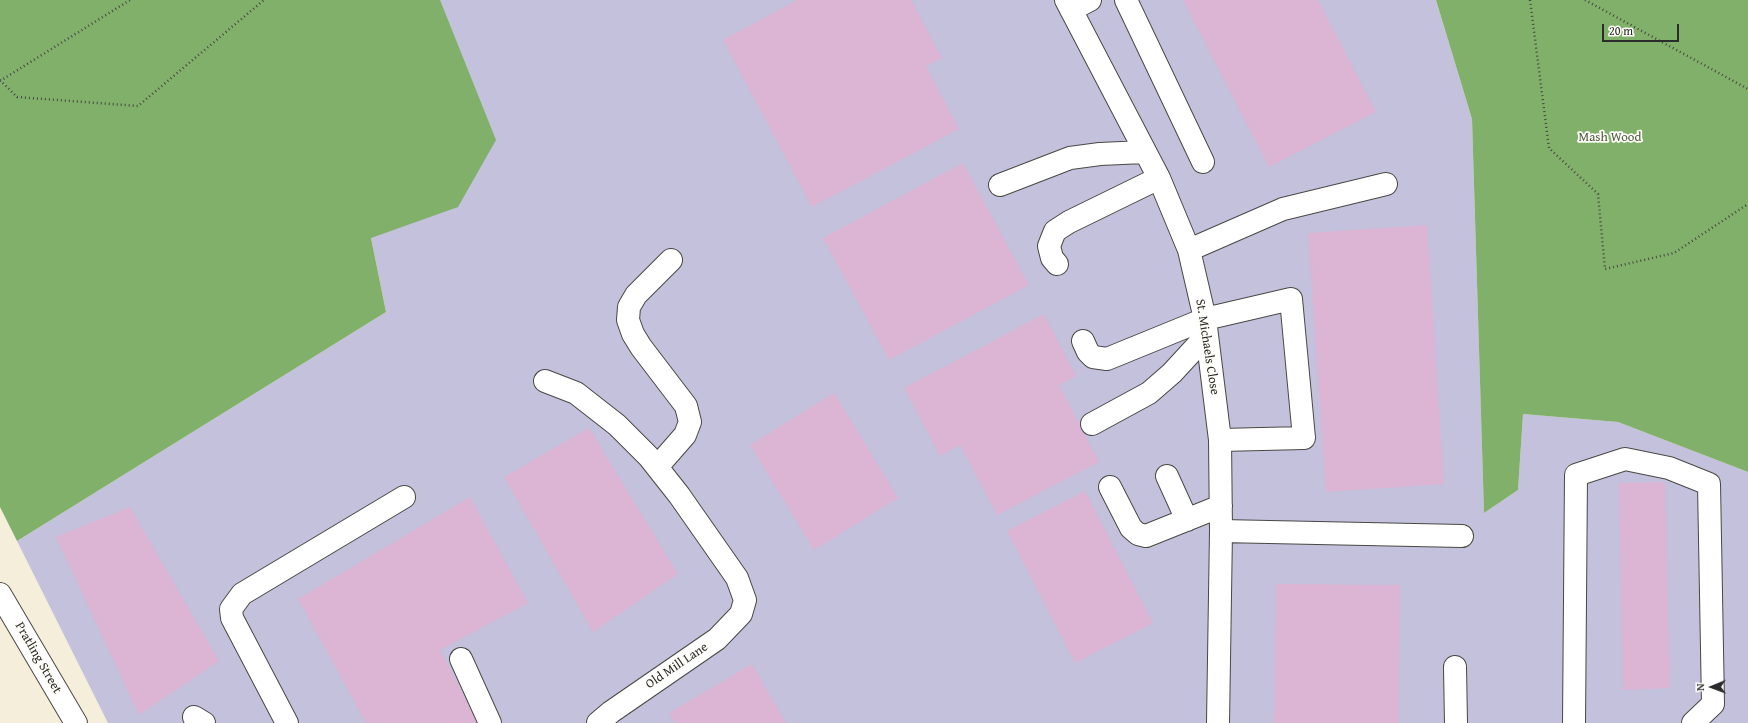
<!DOCTYPE html>
<style>
body{margin:0}
#map{position:relative;width:1748px;height:723px;overflow:hidden;background:#f4eeda;font-family:"Gentium Book Plus",serif}
canvas{display:block}
.north{position:absolute;left:1692px;top:667px;width:40px;height:40px;-webkit-text-stroke:3px #fdfcf7;paint-order:stroke;rotate:269deg;font-size:11px;font-weight:700;line-height:16px;text-align:center;color:#2b2b2b}
.north::after{content:'';display:block;margin:auto;width:14px;height:18px;background:#2b2b2b;clip-path:polygon(50% 0,100% 100%,50% 72%,0 100%)}
.scale{position:absolute;left:1602px;top:24px;width:77px;height:18px;box-sizing:border-box;border:2px solid #2b2b2b;border-top:0;padding-left:5px;font-size:12px;line-height:14px;white-space:nowrap;color:#2b2b2b;-webkit-text-stroke:3px #fdfcf7;paint-order:stroke}
</style>
<div id="map">
<canvas width="1748" height="723"></canvas>
<div class="north">N</div>
<div class="scale">20 m</div>
</div>
<script>
const g = document.querySelector('canvas').getContext('2d');
g.lineJoin = 'round';
function fill(path, color) {
  g.fillStyle = color;
  g.fill(path, 'evenodd');
}
function toPath(rows) {
  const path = new Path2D();
  for (const r of rows) {
    path.moveTo(r[0], r[1]);
    for (let i = 2; i < r.length; i += 2) path.lineTo(r[i], r[i + 1]);
  }
  return path;
}
function trace(path, color, width, dash) {
  g.strokeStyle = color;
  g.lineWidth = width;
  g.lineCap = dash ? 'butt' : 'round';
  g.setLineDash(dash || []);
  g.stroke(path);
}
function label(font, color, halo, rows, align = 'center') {
  g.font = font + ' "Gentium Book Plus",serif';
  g.lineWidth = 3.5;
  g.setLineDash([]);
  g.textBaseline = 'middle';
  g.strokeStyle = halo;
  g.fillStyle = color;
  for (const [text, x, y, turn = 0] of rows) {
    g.save();
    g.translate(x, y);
    g.rotate((+turn || 0) * Math.PI / 180);
    g.textAlign = isNaN(turn) ? turn : align;
    if (halo) g.strokeText(text, 0, 0);
    g.fillText(text, 0, 0);
    g.restore();
  }
}
fill(toPath([
 [389,0,1436,0,1472,119,1484,513,1518,490,1523,414,1618,422,1748,472,1748,723,108,723,17,541,386,312,371,238]
]), '#c3c1db');
fill(toPath([
 [0,0,440,0,496,140,458,207,371,238,386,312,17,541,0,507],
 [1436,0,1748,0,1748,472,1618,422,1523,414,1518,490,1484,513,1472,119]
]), '#80b069');
fill(toPath([
 [797,0,911,0,942,58,926,66,959,129,812,207,723,40],
 [1183,0,1318,0,1376,112,1269,167],
 [963,163,1029,285,889,360,823,238],
 [1427,225,1444,484,1326,492,1308,233],
 [1044,314,1076,376,1059,385,1099,462,997,515,960,445,940,456,904,388],
 [834,393,898,498,814,550,750,445],
 [589,428,678,574,593,632,504,477],
 [1665,482,1670,688,1623,690,1619,483],
 [1085,491,1153,623,1075,663,1007,531],
 [470,497,528,603,440,650,479,723,366,723,298,599],
 [130,507,219,661,139,715,56,537],
 [1276,584,1400,585,1398,723,1274,723],
 [752,664,786,723,675,723,669,713]
]), '#dcb5d5');
const minor = toPath([
 [1066,0,1159,178,1189,250,1205,319,1220,440,1221,531,1218,723],
 [1126,0,1203,162],
 [1071,10,1090,0],
 [1000,185,1070,158,1100,154,1144,152],
 [1189,250,1283,209,1386,184],
 [1057,264,1052,258,1049,246,1055,231,1069,222,1159,178],
 [1083,341,1088,352,1093,357,1107,359,1205,319,1291,299,1304,438,1220,440],
 [545,381,576,393,617,425,649,457,679,495,737,578,745,600,741,614,717,639,611,712,598,723],
 [1092,424,1149,393,1172,373,1207,335],
 [657,467,685,435,690,422,686,406,641,347,633,334,628,320,629,307,636,295,671,260],
 [1167,476,1187,520],
 [1110,487,1131,528,1138,534,1146,536,1221,506],
 [1221,531,1462,536],
 [0,594,76,723],
 [461,659,490,723],
 [1455,667,1456,723],
 [194,717,204,723],
 [287,723,232,618,231,609,242,594,404,497],
 [1574,723,1576,475,1625,459,1669,468,1709,484,1713,704,1693,723]
]);
trace(minor, '#494845', 24);
trace(toPath([
 [1530,0,1549,148,1598,194,1605,269,1674,253,1748,204],
 [1585,0,1748,89],
 [0,80,17,97,138,106,264,0],
 [0,81,130,0]
]), '#494845', 2.5, [1, 3]);
trace(minor, '#fff', 22);
label('13px', '#4e5b42', '#fdfcf7', [
 ["Mash Wood",1610,138]
]);
label('13px', '#2b2b2b', '#fdfcf7', [
 ["St. Michaels Close",1207,347,81],
 ["Pratling Street",38,658,60],
 ["Old Mill Lane",677,666,-34]
]);
</script>
